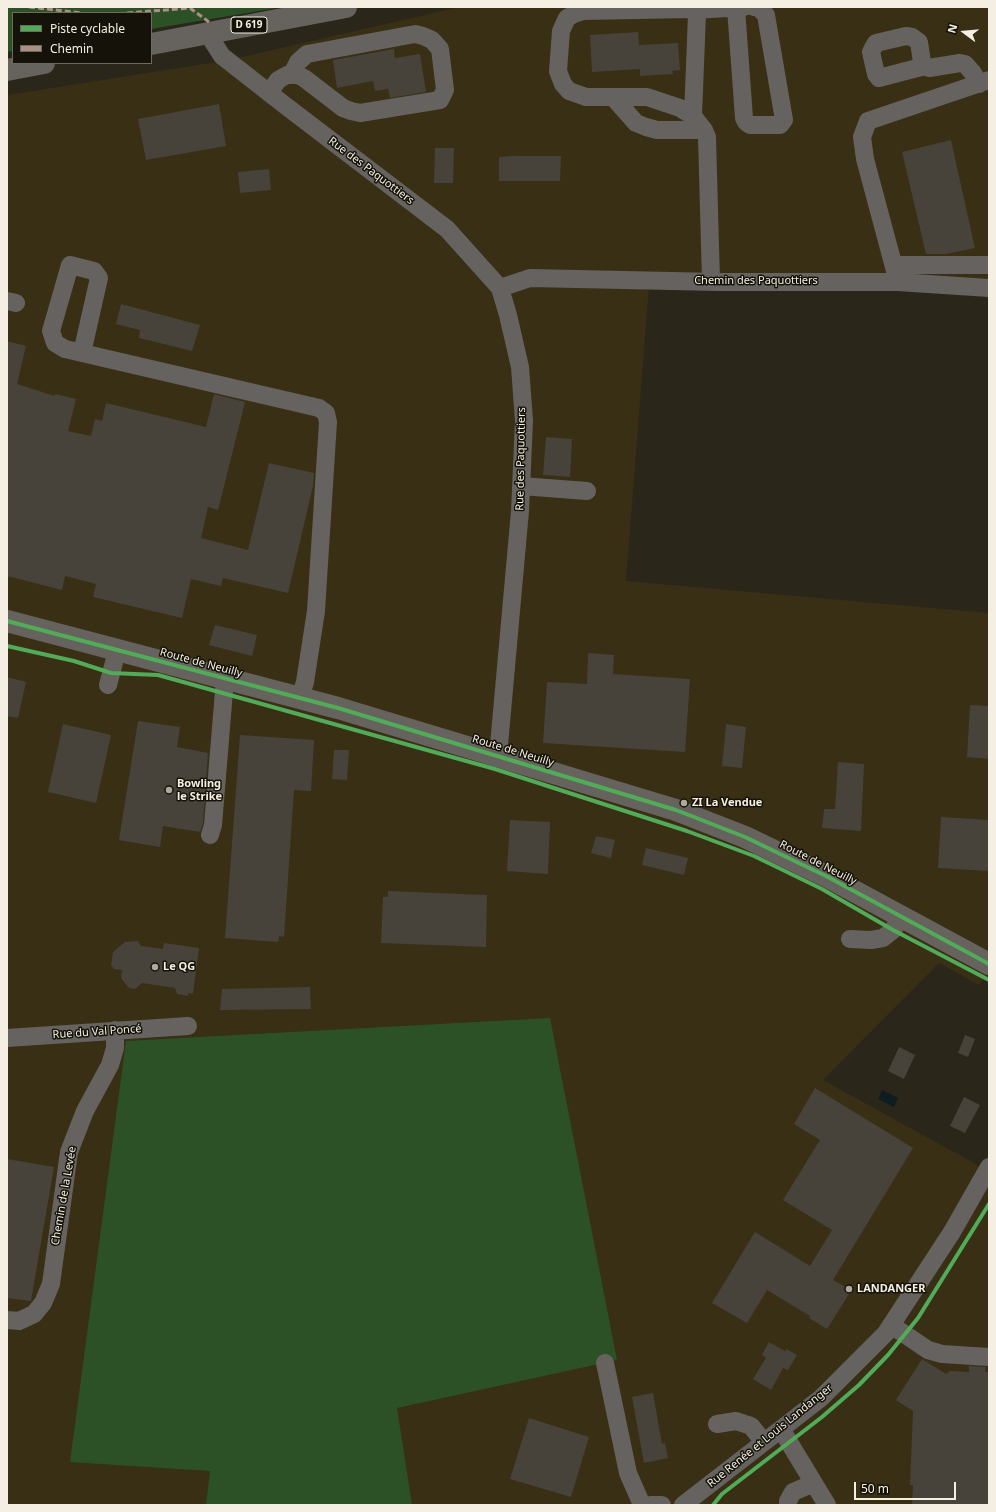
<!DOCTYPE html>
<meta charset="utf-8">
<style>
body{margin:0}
#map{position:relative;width:996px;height:1512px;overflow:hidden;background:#2a261a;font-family:"Noto Sans",sans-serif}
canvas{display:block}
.frame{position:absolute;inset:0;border:8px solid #f4efe2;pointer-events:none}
.legend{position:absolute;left:12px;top:12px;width:140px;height:52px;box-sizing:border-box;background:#151209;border:1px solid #6e6a60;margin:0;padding:5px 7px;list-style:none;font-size:12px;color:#f4efe2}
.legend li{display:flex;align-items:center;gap:8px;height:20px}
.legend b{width:20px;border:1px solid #6e6a60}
.north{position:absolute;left:944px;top:12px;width:40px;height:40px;-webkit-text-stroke:3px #151209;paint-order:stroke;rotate:286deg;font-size:11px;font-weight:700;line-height:16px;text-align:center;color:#f4efe2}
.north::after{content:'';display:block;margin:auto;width:14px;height:18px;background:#f4efe2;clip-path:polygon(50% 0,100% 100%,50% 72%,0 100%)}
.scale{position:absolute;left:854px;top:1482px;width:102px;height:18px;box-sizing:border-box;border:2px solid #f4efe2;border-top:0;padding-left:5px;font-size:12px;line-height:14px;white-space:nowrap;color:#f4efe2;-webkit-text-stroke:3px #151209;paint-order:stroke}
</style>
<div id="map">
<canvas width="996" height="1512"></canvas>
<div class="frame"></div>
<ul class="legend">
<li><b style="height:5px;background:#51ab58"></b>Piste cyclable</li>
<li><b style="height:5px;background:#ac8f84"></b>Chemin</li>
</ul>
<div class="north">N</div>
<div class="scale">50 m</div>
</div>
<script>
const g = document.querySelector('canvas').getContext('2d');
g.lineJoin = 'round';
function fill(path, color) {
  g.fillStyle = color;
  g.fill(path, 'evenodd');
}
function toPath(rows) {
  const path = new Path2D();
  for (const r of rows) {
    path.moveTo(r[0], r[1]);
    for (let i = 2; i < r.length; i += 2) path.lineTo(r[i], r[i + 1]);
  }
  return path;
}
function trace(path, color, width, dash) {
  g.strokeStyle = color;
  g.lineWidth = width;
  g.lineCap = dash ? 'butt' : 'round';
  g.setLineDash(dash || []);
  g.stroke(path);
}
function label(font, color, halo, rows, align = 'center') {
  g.font = font + ' "Noto Sans",sans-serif';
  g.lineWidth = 3;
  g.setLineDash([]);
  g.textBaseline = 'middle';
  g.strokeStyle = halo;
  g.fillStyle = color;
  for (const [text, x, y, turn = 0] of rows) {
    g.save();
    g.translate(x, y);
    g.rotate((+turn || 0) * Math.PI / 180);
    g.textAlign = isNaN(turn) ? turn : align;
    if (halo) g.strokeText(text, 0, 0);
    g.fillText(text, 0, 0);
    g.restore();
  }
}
fill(toPath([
 [459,7,989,7,989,279,650,273,626,581,989,613,989,973,979,985,939,963,823,1080,974,1163,989,1174,989,1505,7,1505,7,95,229,60]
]), '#382f14');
fill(toPath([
 [7,7,283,7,151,29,151,13,13,13,13,51,7,52],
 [550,1018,617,1360,397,1408,412,1505,206,1505,210,1471,70,1462,126,1041]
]), '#2d5126');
fill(toPath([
 [882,1090,898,1098,894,1107,878,1099]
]), '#0f1d22');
fill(toPath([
 [638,32,639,45,678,43,680,70,672,71,673,74,640,76,640,69,592,72,590,35],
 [394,49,395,58,420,54,426,92,390,98,388,89,375,91,373,81,337,88,333,60],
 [219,104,226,146,146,160,138,119],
 [951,140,975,248,946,254,926,254,902,152],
 [435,148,454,148,453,183,434,183],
 [515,156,561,156,560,181,499,181,499,157],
 [269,169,271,190,240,193,238,172],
 [121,304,200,325,192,351,139,338,140,330,116,324],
 [7,341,26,346,17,384,55,396,55,394,76,399,68,431,91,436,95,419,102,421,106,403,206,427,214,394,245,402,218,510,208,507,201,538,248,550,269,463,314,473,313,486,288,593,223,578,221,586,191,579,182,618,93,597,96,584,65,576,62,590,7,576],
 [546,437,572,439,570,477,543,475],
 [215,625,257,635,252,656,209,645],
 [588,653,614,655,613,674,690,679,685,752,543,743,547,682,587,684],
 [7,677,26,682,18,718,7,716],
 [970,705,989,706,989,759,967,757],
 [138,721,180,727,177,747,208,753,203,823,200,832,163,826,160,847,119,840],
 [63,724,111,735,96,803,48,792],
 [726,724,746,727,742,768,722,766],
 [240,735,314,740,311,791,294,790,284,937,279,936,278,942,225,938],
 [334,750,349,750,347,780,332,779],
 [838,762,864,764,861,831,822,828,824,809,835,809],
 [941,817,989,820,989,871,938,868],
 [510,820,550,822,548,874,507,871],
 [596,836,615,840,611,858,591,853],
 [646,848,688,858,684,875,642,865],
 [388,891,487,895,486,947,381,943,383,897,388,897],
 [138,941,141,946,163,949,164,943,199,948,193,994,188,993,188,996,177,994,175,988,142,983,135,989,129,988,121,978,122,970,114,969,111,965,113,952,125,942],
 [310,987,311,1009,220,1010,222,989],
 [965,1035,975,1039,968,1057,958,1053],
 [899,1047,915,1055,904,1079,888,1071],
 [815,1088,913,1148,833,1280,847,1288,849,1294,827,1329,809,1318,810,1316,767,1290,747,1323,712,1303,755,1232,810,1266,832,1230,783,1200,820,1140,794,1124],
 [964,1097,980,1105,965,1133,950,1126],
 [7,1159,54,1167,31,1301,7,1298],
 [769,1342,785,1351,786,1349,797,1355,788,1370,783,1368,771,1390,753,1379,766,1358,762,1355],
 [922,1359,946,1374,950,1371,969,1372,969,1366,986,1367,985,1372,989,1372,989,1505,912,1505,913,1485,910,1485,913,1411,896,1400],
 [653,1393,662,1444,665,1443,668,1458,644,1463,632,1397],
 [529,1418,589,1437,571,1497,510,1479]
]), '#47433a');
trace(toPath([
 [736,8,744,118,746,122,750,125,780,125,784,120,766,15,759,8,754,7],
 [694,10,744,7],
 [211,33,213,42,222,56,282,103,447,229,500,288,508,315,520,367,524,421,520,511,498,756],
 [925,66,922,62,919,42,912,37,906,36,876,43,873,48,871,52,876,74,879,78,925,66,929,68,960,63,965,64,973,73,979,84],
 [269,93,278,80,287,75,298,75,304,78,343,108,351,111,360,113,440,100,445,90,440,49,432,40,423,36,415,34,307,54,298,62,292,74],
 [613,97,636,123,646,127,657,130,704,130],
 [693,116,697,14,694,10,690,9,583,11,574,14,567,18,561,31,558,71,563,84,569,91,586,97,647,97,680,108,693,116,704,130,707,137,711,281],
 [894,265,989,265],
 [898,282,865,159,862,137,868,121,989,80],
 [500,288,530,278,718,282,898,282,989,288],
 [7,301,16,303],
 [82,353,99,278,94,271,70,265,51,331,55,343,65,349,319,408,326,413,328,422,316,611,305,682,300,698],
 [521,486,587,491],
 [108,685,117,651],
 [210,835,213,825,225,679],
 [850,939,871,940,883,938,893,930,901,917],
 [7,1038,188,1026],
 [7,1320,19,1321,34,1314,43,1303,51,1284,69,1152,85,1111,110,1065,115,1048,115,1030],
 [891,1325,928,1350,942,1354,989,1357],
 [605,1363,628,1473,642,1505],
 [717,1424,736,1421,751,1426,764,1442],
 [781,1429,827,1505],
 [650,1505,662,1505],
 [683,1505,821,1398,886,1333,952,1232,989,1167],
 [788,1505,788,1501,793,1492,814,1483]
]), '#66625f', 18);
trace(toPath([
 [151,44,346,7],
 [7,70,44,63],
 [7,621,338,708,676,810,745,837,828,877,989,964]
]), '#66625d', 22);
trace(toPath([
 [29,7,83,13],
 [127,13,190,8,209,22]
]), '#ac8f84', 3, [6, 3]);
trace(toPath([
 [7,621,338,708,676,810,745,837,828,877,989,964],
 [7,646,74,661,111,673,158,675,495,769,687,831,754,856,822,889,893,930,989,980],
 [713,1505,722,1494,822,1417,859,1385,888,1355,918,1318,989,1204]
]), '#51ab58', 4);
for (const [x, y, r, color] of [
 [169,790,4,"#ada99c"],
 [684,803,4,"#ada99c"],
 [155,967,4,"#ada99c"],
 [849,1289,4,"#ada99c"]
]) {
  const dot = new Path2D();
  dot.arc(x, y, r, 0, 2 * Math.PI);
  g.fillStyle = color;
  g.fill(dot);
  trace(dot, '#151209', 1.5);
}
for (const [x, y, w] of [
 [249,25,36]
]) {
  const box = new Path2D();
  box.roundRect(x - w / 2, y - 8, w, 16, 3);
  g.fillStyle = '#151209';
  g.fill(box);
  trace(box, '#f4efe2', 1);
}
label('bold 10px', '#f4efe2', null, [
 ["D 619",249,25]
]);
label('11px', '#f4efe2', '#151209', [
 ["Rue des Paquottiers",371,171,37],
 ["Chemin des Paquottiers",756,281],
 ["Rue des Paquottiers",521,459,-89],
 ["Route de Neuilly",201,663,15],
 ["Route de Neuilly",513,751,17],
 ["Route de Neuilly",818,863,27],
 ["Rue du Val Poncé",97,1032,-4],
 ["Chemin de la Levée",64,1196,-80],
 ["Rue Renée et Louis Landanger",770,1436,-39]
]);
label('bold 11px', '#f4efe2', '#151209', [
 ["Bowling",177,784],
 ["le Strike",177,797],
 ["ZI La Vendue",692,803],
 ["Le QG",163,967],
 ["LANDANGER",857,1289]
], 'left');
</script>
